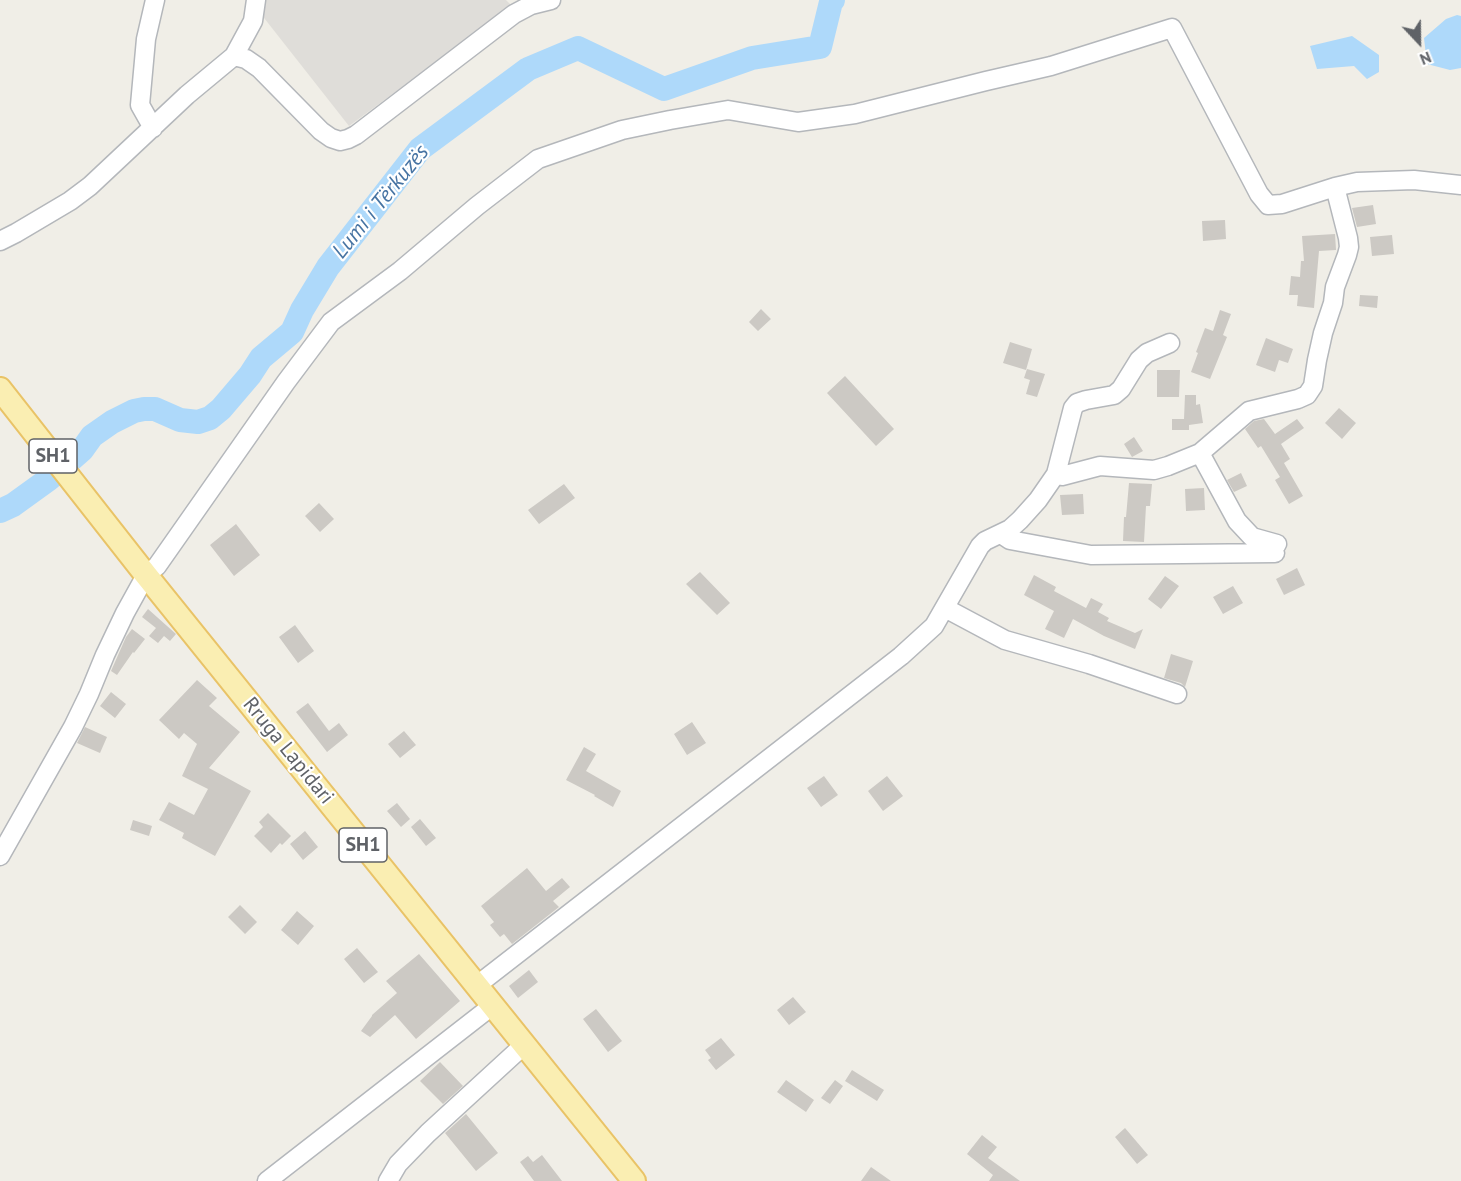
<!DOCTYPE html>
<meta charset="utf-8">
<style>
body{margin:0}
#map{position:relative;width:1461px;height:1181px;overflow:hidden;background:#f0eee7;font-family:"PT Sans",sans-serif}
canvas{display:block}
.north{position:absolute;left:1389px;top:12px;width:60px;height:60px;-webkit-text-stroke:4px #fff;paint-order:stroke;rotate:158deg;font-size:16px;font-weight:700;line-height:24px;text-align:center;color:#5f6267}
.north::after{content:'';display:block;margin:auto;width:21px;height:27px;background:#5f6267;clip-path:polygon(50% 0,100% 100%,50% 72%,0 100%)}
</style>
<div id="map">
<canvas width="1461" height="1181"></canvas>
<div class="north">N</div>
</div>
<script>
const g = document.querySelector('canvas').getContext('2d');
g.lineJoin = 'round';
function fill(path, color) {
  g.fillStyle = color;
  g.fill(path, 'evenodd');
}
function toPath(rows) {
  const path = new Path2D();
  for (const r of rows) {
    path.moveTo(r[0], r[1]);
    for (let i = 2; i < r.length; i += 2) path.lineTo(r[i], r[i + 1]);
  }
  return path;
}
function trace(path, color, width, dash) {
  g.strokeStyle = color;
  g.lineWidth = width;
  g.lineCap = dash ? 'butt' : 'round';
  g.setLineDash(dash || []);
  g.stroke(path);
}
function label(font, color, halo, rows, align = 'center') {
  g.font = font + ' "PT Sans",sans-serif';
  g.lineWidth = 4.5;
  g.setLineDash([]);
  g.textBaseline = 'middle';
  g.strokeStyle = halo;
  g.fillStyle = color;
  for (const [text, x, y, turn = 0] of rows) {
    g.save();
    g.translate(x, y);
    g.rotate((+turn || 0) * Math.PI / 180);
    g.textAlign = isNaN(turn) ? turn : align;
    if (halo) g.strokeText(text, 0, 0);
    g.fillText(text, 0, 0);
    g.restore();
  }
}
fill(toPath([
 [258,0,506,0,512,6,349,126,257,9]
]), '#dfddd9');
fill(toPath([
 [1457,15,1461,16,1461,68,1450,70,1427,64,1424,38,1446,19],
 [1352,36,1379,55,1379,72,1367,79,1354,66,1317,69,1310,46]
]), '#aed9fa');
trace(toPath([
 [0,511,13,505,49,479,82,450,92,436,112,422,134,411,144,409,155,409,180,420,198,422,210,418,221,409,250,375,261,358,292,332,302,310,328,267,420,149,528,69,578,48,664,89,752,58,820,47,831,2,833,0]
]), '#aed9fa', 24);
fill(toPath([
 [1373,205,1376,224,1357,227,1352,208],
 [1225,220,1226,239,1203,241,1202,221],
 [1335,234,1336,250,1319,251,1314,308,1297,306,1298,295,1289,295,1291,276,1300,277,1301,261,1304,261,1302,236],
 [1392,235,1394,254,1372,256,1370,237],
 [1360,295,1378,296,1377,308,1359,306],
 [761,309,771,319,758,331,749,322],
 [1220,310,1231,314,1223,335,1227,337,1210,379,1191,372,1198,353,1196,352,1205,328,1213,331],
 [1266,338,1293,349,1288,363,1279,360,1275,372,1256,365],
 [1010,342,1032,349,1026,370,1003,363],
 [1027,369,1045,374,1037,397,1026,394,1030,380,1024,378],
 [1157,370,1180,370,1179,397,1157,397],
 [845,376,894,429,876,446,827,393],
 [1185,395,1196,395,1196,405,1200,404,1203,423,1189,425,1189,430,1172,430,1172,419,1184,419],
 [1339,408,1356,423,1342,439,1325,423],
 [1264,419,1275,434,1297,419,1304,428,1281,444,1290,459,1284,463,1303,496,1289,504,1275,480,1280,477,1261,446,1258,448,1245,429,1254,421],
 [1134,437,1143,451,1132,457,1124,444],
 [1241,473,1247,486,1234,492,1227,480],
 [1129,483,1152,484,1150,506,1146,506,1144,542,1123,541,1124,517,1126,517],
 [564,484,575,498,539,524,528,510],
 [1204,488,1205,510,1186,511,1185,489],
 [1083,494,1084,514,1062,515,1060,495],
 [319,503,334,519,320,532,305,516],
 [236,524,260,555,234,576,210,545],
 [1297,568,1305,585,1284,595,1276,579],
 [700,572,730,603,717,615,686,584],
 [1034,575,1056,587,1054,591,1086,608,1091,598,1103,604,1098,612,1109,618,1107,621,1135,633,1143,629,1135,649,1104,636,1073,619,1064,638,1045,629,1054,611,1024,595],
 [1165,576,1179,586,1161,609,1148,599],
 [1233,586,1243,603,1223,614,1213,597],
 [148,609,176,634,170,641,164,636,158,643,149,636,156,628,142,617],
 [295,625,314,651,298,663,279,637],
 [132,629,145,639,134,653,133,652,117,675,111,671,126,637],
 [1171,654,1193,661,1185,687,1181,683,1164,678],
 [197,680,217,698,209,706,240,732,209,768,251,791,215,856,182,838,184,833,159,820,169,802,194,815,208,789,182,776,197,744,184,733,179,739,159,720],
 [111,692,126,704,115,718,100,706],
 [308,703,329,731,339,723,348,735,327,752,296,712],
 [692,722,706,743,687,755,674,734],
 [85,727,107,737,100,753,77,743],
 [404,731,416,745,400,758,388,744],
 [584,747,596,754,586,771,621,791,613,807,594,796,595,795,566,780],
 [824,776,838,795,821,807,807,788],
 [887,776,903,796,883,811,868,791],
 [397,803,410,819,401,827,387,811],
 [268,813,291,836,282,845,280,843,271,853,254,836,263,827,259,822],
 [420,819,436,838,426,846,411,827],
 [133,820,152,826,149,836,130,830],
 [305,831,318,847,303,860,290,844],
 [527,868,546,891,562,878,570,887,553,901,559,907,512,944,504,934,500,937,490,925,494,922,481,906],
 [240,905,257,922,245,934,228,917],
 [297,911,314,926,298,945,281,930],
 [357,948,378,972,364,983,344,959],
 [419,954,460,1001,416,1039,395,1015,370,1037,361,1031,372,1016,372,1015,397,993,386,981],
 [529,970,538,982,518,998,509,986],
 [793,997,806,1012,789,1025,777,1010],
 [596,1009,622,1041,608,1052,583,1019],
 [721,1038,735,1055,716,1070,708,1060,711,1058,705,1050],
 [440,1062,463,1086,443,1104,420,1081],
 [852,1070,884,1090,877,1101,845,1081],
 [786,1080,814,1100,806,1112,777,1092],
 [835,1080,843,1086,830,1104,821,1098],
 [466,1114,498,1153,476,1171,445,1133],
 [1125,1128,1148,1155,1137,1164,1115,1137],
 [982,1135,997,1147,988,1158,1020,1181,989,1181,993,1175,967,1154],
 [542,1155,562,1181,534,1181,520,1162,528,1156,533,1162],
 [871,1167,891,1181,861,1181]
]), '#ccc9c4');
const minor = toPath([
 [234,56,246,59,259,68,321,131,331,138,340,141,348,139,356,135,514,14,531,5,551,0],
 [153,128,140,105,146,39,155,0],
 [0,241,16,233,70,201,90,186,187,95,234,56,253,21,256,0],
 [1200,453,1237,521,1252,537,1277,544],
 [1056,474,1073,408,1077,403,1086,400,1114,395,1121,389,1139,360,1147,353,1170,343],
 [1001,534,1010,540,1091,555,1275,553],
 [945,608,1005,640,1089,664,1177,694],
 [0,856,73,727,89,694,105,655,125,613,146,575,157,566,286,382,331,322,400,271,477,206,538,159,622,130,670,120,728,110,798,122,855,114,986,81,1051,66,1172,28,1259,194,1268,205,1282,204,1335,187,1357,182,1414,180,1461,185],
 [476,986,901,656,934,626,980,546,985,541,1010,529,1020,520,1038,500,1056,474,1062,476,1100,466,1154,470,1168,466,1200,453,1249,411,1298,399,1307,395,1313,386,1317,360,1323,333,1333,303,1335,287,1347,255,1349,247,1348,238,1335,187],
 [267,1181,492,1006],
 [388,1181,398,1164,428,1133,524,1045]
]);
const major = toPath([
 [0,389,146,575,634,1181]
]);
trace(minor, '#b4b7bb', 21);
trace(major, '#e9c367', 26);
trace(minor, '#fff', 18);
trace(major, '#faeeb2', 22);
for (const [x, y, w] of [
 [53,456,48],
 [363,845,48]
]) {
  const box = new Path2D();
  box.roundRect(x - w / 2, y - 17, w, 34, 4.5);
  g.fillStyle = '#fff';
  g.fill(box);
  trace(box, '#5f6267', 1.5);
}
label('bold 20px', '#5f6267', null, [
 ["SH1",53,456],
 ["SH1",363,845]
]);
label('21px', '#5f6267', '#fff', [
 ["Rruga Lapidari",288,751,51]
]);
label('italic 22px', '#4774a3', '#fff', [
 ["Lumi i Tërkuzës",381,202,-51]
]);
</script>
